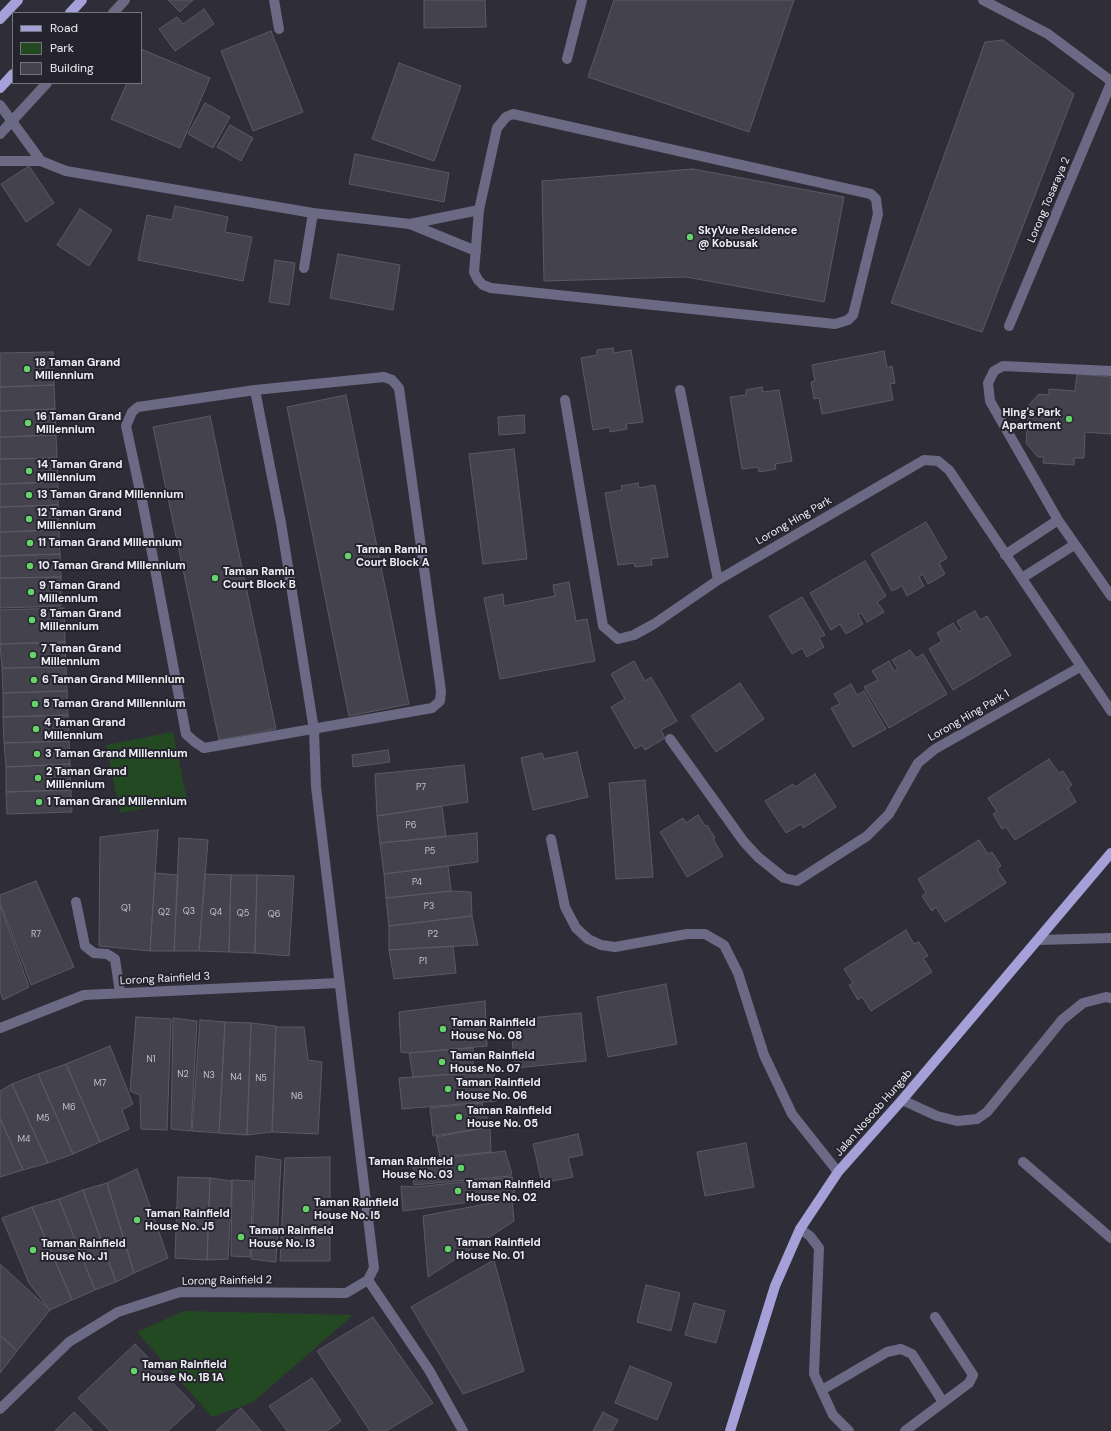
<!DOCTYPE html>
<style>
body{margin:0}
#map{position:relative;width:1111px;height:1431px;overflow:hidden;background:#2f2e38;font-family:"DM Sans",sans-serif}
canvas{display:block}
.legend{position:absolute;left:12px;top:12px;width:130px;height:72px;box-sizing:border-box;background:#25242e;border:1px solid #75757e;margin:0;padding:5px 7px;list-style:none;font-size:12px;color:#eeeef5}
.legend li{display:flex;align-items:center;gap:8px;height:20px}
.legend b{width:20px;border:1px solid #75757e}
</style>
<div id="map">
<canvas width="1111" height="1431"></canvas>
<ul class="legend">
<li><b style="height:5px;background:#a6a0d8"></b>Road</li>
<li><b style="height:11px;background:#234923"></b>Park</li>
<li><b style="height:11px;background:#43424d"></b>Building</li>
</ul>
</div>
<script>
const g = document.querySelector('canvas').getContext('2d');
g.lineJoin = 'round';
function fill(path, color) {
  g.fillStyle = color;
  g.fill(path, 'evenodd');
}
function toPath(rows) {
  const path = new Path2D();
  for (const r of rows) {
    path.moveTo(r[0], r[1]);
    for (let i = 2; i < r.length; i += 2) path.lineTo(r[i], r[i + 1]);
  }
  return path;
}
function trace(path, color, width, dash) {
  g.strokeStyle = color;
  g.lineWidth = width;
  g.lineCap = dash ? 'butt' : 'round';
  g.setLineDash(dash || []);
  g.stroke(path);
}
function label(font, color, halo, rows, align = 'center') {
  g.font = font + ' "DM Sans",sans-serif';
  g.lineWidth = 4;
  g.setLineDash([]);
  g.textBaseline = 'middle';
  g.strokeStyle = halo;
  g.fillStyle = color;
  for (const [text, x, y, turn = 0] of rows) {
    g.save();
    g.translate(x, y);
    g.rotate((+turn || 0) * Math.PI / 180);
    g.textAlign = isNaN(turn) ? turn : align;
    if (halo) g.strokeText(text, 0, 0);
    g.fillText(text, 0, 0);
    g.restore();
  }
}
fill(toPath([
 [173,732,187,800,120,813,106,745],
 [184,1311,353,1315,253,1402,212,1417,137,1332]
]), '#234923');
const building = toPath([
 [168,0,193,0,180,12,168,0],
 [424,0,485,0,486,27,424,28,424,0],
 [614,0,794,0,749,132,588,77,614,0],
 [204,9,214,24,175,51,159,29,177,17,183,24,204,9],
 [271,31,303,112,253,131,221,51,271,31],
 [1003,40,1074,94,982,332,891,303,985,42,1003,40],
 [141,49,210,78,180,148,111,119,127,83,141,83,141,49],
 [399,63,461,86,434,161,372,139,399,63],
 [205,103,230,117,213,148,188,134,205,103],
 [230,125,253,138,241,161,217,147,230,125],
 [355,154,449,173,444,202,349,184,355,154],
 [29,166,54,203,26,222,1,184,29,166],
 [693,169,844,197,824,302,686,277,544,281,542,181,693,169],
 [175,206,228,217,225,232,252,237,243,281,138,260,147,215,172,220,175,206],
 [80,209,112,230,89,266,57,245,80,209],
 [338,254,400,265,393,310,330,298,338,254],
 [275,260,295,263,289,305,269,302,275,260],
 [613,348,614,353,631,350,643,422,626,424,627,429,610,432,610,427,593,430,581,358,597,355,597,350,613,348],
 [884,351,887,368,892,366,895,383,890,384,893,400,822,414,819,398,814,399,811,382,815,381,812,365,884,351],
 [53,352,54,385,0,387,0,353,53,352],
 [1077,374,1111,377,1111,434,1085,432,1084,458,1074,458,1074,465,1043,463,1044,457,1038,457,1026,443,1029,405,1039,394,1049,395,1049,389,1075,391,1077,374],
 [54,385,55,409,0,411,0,387,54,385],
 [762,387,763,392,779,390,792,461,775,464,776,469,759,472,758,467,742,469,730,397,746,395,746,390,762,387],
 [346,395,409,704,349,716,287,407,346,395],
 [55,409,56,435,0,437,0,411,55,409],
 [524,415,525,433,499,435,498,417,524,415],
 [210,416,276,729,219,740,153,427,210,416],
 [56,435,57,458,0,459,0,437,56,435],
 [514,449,527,559,483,564,469,454,514,449],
 [57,458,58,482,0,484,0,459,57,458],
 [58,482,58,505,0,507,0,484,58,482],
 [638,483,639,488,655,485,668,557,651,559,652,565,635,567,634,563,618,565,605,493,622,490,621,486,638,483],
 [58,505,59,530,0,532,0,507,58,505],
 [926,522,947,558,939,563,945,574,928,584,923,574,919,577,924,586,907,596,902,586,892,591,871,554,926,522],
 [59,530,60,554,0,556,0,532,59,530],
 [60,554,61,577,0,578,0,556,60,554],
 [865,561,886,596,877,602,884,612,867,622,861,613,858,615,863,624,846,634,840,624,831,630,810,593,865,561],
 [61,577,61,606,0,608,0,578,61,577],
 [569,582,576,621,587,619,595,661,500,679,484,598,503,594,504,606,555,596,553,585,569,582],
 [802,597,825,635,819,638,824,647,807,657,802,648,792,654,769,616,802,597],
 [64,608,65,642,0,644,0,610,64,608],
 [975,611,980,620,987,616,1011,655,953,690,929,649,942,641,937,633,953,623,959,632,962,630,957,621,975,611],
 [65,642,66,667,2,668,0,644,65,642],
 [910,650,916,658,923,654,947,694,889,728,864,687,878,680,872,671,889,661,894,671,898,669,892,660,910,650],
 [634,661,645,681,651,677,677,721,661,730,665,738,645,750,642,745,635,749,611,707,625,699,611,674,634,661],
 [66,667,67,691,3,693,2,668,66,667],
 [740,683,764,719,716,752,691,716,740,683],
 [851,684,857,695,864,691,886,729,853,747,831,708,840,704,834,694,851,684],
 [67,691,68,715,3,717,3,693,67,691],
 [68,715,69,741,4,743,3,717,68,715],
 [69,741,70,764,6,767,4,743,69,741],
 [388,750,390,762,353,767,352,755,388,750],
 [577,752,588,797,533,810,521,758,542,753,544,759,577,752],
 [1049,759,1059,773,1063,771,1072,785,1068,788,1076,802,1015,840,1006,827,1002,829,993,814,997,812,988,798,1049,759],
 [70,764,71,790,6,792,6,767,70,764],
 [464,765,468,802,377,816,375,774,464,765],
 [815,774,836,807,803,828,801,824,786,833,765,801,793,784,795,787,815,774],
 [645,780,653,877,616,879,609,783,645,780],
 [71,790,72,812,7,814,6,792,71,790],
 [442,806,446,837,380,843,377,816,442,806],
 [698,815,705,826,707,825,715,838,713,839,723,856,687,877,660,832,683,818,686,823,698,815],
 [158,830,150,951,99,946,100,837,158,830],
 [477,833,478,862,384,874,380,843,477,833],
 [179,838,208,840,199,951,174,951,179,838],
 [979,840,988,854,992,852,1001,866,997,869,1006,883,945,922,936,907,932,911,922,896,926,893,918,879,979,840],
 [448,866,451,891,386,898,384,874,448,866],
 [155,873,178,875,174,951,150,951,155,873],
 [205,874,231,875,229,952,199,951,205,874],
 [231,875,257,875,255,953,229,952,231,875],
 [257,875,294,876,289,956,255,953,257,875],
 [36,881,74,967,31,985,0,902,0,895,36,881],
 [451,891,471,892,472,916,389,926,386,898,451,891],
 [0,905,29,987,3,1000,0,992,0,905],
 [472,916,478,945,389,950,389,926,472,916],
 [906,930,914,944,919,942,928,956,923,958,932,972,871,1011,862,997,858,1000,849,985,853,983,844,969,906,930],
 [453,946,456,973,394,979,389,950,453,946],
 [666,984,677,1044,608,1057,597,997,666,984],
 [485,1001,487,1046,409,1053,401,1052,399,1012,485,1001],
 [581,1013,586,1061,515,1068,510,1020,581,1013],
 [136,1017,171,1019,167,1130,141,1129,140,1095,130,1091,136,1017],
 [173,1018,197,1021,191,1131,171,1129,173,1018],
 [200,1020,225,1022,219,1133,192,1131,200,1020],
 [225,1022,251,1023,247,1135,219,1133,225,1022],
 [251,1023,276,1026,272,1132,247,1135,251,1023],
 [276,1027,304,1027,308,1060,322,1062,318,1134,272,1132,276,1027],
 [110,1046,133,1104,122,1110,129,1129,100,1142,66,1064,110,1046],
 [473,1048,473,1073,413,1077,409,1053,473,1048],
 [66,1064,100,1142,73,1154,38,1074,66,1064],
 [494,1071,496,1101,402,1109,399,1078,494,1071],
 [38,1074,73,1154,48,1163,12,1084,38,1074],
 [12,1084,48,1163,23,1170,0,1118,0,1091,12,1084],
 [482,1103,490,1127,433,1136,430,1108,482,1103],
 [0,1118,23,1170,0,1177,0,1118],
 [490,1127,491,1152,440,1157,436,1137,490,1127],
 [578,1134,583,1155,568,1158,573,1177,542,1183,533,1144,578,1134],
 [746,1143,754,1187,705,1196,697,1152,746,1143],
 [505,1151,512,1174,510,1176,414,1185,413,1162,505,1151],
 [256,1156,281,1160,276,1262,251,1259,256,1156],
 [330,1157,330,1261,280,1261,285,1158,330,1157],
 [137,1169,168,1258,134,1273,107,1183,137,1169],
 [178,1177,210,1178,207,1260,175,1258,178,1177],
 [512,1177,515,1196,403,1211,401,1186,416,1187,512,1177],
 [210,1178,232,1181,228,1259,207,1260,210,1178],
 [232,1180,253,1181,250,1257,231,1256,232,1180],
 [107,1183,134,1273,116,1282,83,1190,107,1183],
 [83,1190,116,1282,95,1290,59,1199,83,1190],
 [59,1199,95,1290,72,1300,32,1207,59,1199],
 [512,1199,514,1221,428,1277,423,1216,512,1199],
 [32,1207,72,1300,50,1310,29,1283,2,1218,32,1207],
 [494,1260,524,1371,463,1394,411,1307,494,1260],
 [0,1264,50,1310,17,1351,0,1335,0,1264],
 [646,1285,680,1293,671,1331,637,1322,646,1285],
 [694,1303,725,1311,716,1343,685,1335,694,1303],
 [373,1317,433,1403,386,1431,370,1431,317,1351,373,1317],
 [0,1335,17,1351,0,1373,0,1335],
 [135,1344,195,1406,168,1431,110,1431,78,1398,135,1344],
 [630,1366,672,1383,657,1420,615,1403,630,1366],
 [312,1378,341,1421,327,1431,287,1431,269,1406,312,1378],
 [241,1408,261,1431,216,1431,241,1408],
 [74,1412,93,1431,55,1431,74,1412],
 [603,1412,618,1420,612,1431,593,1431,603,1412]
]);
fill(building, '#43424d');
trace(building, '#5a5a65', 1);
trace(toPath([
 [274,0,279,29],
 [983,0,1048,34,1111,81],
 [113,13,125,0],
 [567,59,582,0],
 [0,105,41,161],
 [513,114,871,194,876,199,878,214,853,315,848,320,835,324,491,288,483,285,478,280,474,272,479,210,497,128,506,117,513,114],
 [0,134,47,83],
 [0,161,41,161,66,171,313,213,410,224,476,251],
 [410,224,479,210],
 [304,268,313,213],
 [1009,326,1111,83],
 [1111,371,1003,366,994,371,988,383,990,401,1058,520,1111,596],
 [384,377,392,380,399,388,441,691,440,701,432,708,204,748,195,742,186,734,143,505,126,426,132,412,138,407,255,390,384,377],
 [255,390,281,523,314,730,316,787,374,1268,368,1280],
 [680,390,718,580],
 [565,400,603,626,618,639,634,635,654,624,718,580,924,460,938,461,949,470,1111,711],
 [1005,555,1058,520],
 [1022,578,1074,545],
 [670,739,744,842,758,857,784,878,797,881,867,836,889,814,918,763,935,749,1080,667],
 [551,839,565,907,576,928,588,939,601,945,615,947,687,934,705,934,724,945,738,973,764,1055,792,1114,838,1172],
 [76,902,85,946,94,953,107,954,115,959,120,993],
 [1038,940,1111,938],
 [0,1028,84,995,338,983],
 [902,1100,937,1116,957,1121,977,1119,987,1112,1062,1020,1083,1003,1106,997,1111,998],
 [1023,1162,1111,1238],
 [800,1229,810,1236,819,1248,814,1374,833,1415,849,1431],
 [368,1280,429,1370,463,1431],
 [822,1390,887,1352,901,1349,912,1354,943,1402],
 [0,1409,69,1342,118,1312,180,1292,346,1293,368,1280],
 [905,1431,969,1383,973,1375,935,1317]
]), '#6b6984', 10);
trace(toPath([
 [70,13,82,0],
 [0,19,18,0],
 [0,88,13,74],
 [730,1431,775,1286,800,1229,838,1172,902,1100,1111,853]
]), '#a6a0d8', 10);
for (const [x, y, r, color] of [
 [690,237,4,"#64d468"],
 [27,369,4,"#64d468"],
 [1069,419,4,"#64d468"],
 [28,423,4,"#64d468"],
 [29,471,4,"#64d468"],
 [29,495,4,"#64d468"],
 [29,519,4,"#64d468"],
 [30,543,4,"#64d468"],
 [348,556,4,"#64d468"],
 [30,566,4,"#64d468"],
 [215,578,4,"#64d468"],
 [31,592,4,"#64d468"],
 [32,620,4,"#64d468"],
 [33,655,4,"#64d468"],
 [34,680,4,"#64d468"],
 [35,704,4,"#64d468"],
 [36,729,4,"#64d468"],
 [37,754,4,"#64d468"],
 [38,778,4,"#64d468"],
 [39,802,4,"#64d468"],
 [443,1029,4,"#64d468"],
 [442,1062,4,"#64d468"],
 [448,1089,4,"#64d468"],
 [459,1117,4,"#64d468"],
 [461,1168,4,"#64d468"],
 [458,1191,4,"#64d468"],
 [306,1209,4,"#64d468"],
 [137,1220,4,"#64d468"],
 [241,1237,4,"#64d468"],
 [448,1249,4,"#64d468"],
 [33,1250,4,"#64d468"],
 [134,1371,4,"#64d468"]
]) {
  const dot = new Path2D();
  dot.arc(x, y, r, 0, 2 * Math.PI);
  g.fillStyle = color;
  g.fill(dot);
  trace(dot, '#25242e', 1.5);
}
label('9px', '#c3c3cb', null, [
 ["P7",421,788],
 ["P6",411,826],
 ["P5",430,852],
 ["P4",417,883],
 ["P3",429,907],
 ["Q1",126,909],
 ["Q3",189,912],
 ["Q2",164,913],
 ["Q4",216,913],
 ["Q5",243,914],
 ["Q6",274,915],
 ["R7",36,935],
 ["P2",433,935],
 ["P1",423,962],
 ["N1",151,1060],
 ["N2",183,1075],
 ["N3",209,1076],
 ["N4",236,1078],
 ["N5",261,1079],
 ["M7",100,1084],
 ["N6",297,1097],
 ["M6",69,1108],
 ["M5",43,1119],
 ["M4",24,1140]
]);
label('11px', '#eeeef5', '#25242e', [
 ["Lorong Tosaraya 2",1049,200,-67],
 ["Lorong Hing Park",794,521,-30],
 ["Lorong Hing Park 1",969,716,-30],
 ["Lorong Rainfield 3",165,979,-3],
 ["Jalan Nosoob Hungab",874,1113,-49],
 ["Lorong Rainfield 2",227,1281,-1]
]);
label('bold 11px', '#eeeef5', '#25242e', [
 ["SkyVue Residence",698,231],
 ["@ Kobusak",698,244],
 ["18 Taman Grand",35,363],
 ["Millennium",35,376],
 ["Hing's Park",1061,413,"right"],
 ["Apartment",1061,426,"right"],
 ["16 Taman Grand",36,417],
 ["Millennium",36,430],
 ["14 Taman Grand",37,465],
 ["Millennium",37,478],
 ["13 Taman Grand Millennium",37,495],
 ["12 Taman Grand",37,513],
 ["Millennium",37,526],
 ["11 Taman Grand Millennium",38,543],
 ["Taman Ramin",356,550],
 ["Court Block A",356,563],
 ["10 Taman Grand Millennium",38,566],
 ["Taman Ramin",223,572],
 ["Court Block B",223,585],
 ["9 Taman Grand",39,586],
 ["Millennium",39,599],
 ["8 Taman Grand",40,614],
 ["Millennium",40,627],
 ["7 Taman Grand",41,649],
 ["Millennium",41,662],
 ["6 Taman Grand Millennium",42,680],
 ["5 Taman Grand Millennium",43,704],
 ["4 Taman Grand",44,723],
 ["Millennium",44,736],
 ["3 Taman Grand Millennium",45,754],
 ["2 Taman Grand",46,772],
 ["Millennium",46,785],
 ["1 Taman Grand Millennium",47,802],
 ["Taman Rainfield",451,1023],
 ["House No. 08",451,1036],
 ["Taman Rainfield",450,1056],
 ["House No. 07",450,1069],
 ["Taman Rainfield",456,1083],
 ["House No. 06",456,1096],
 ["Taman Rainfield",467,1111],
 ["House No. 05",467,1124],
 ["Taman Rainfield",453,1162,"right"],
 ["House No. 03",453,1175,"right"],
 ["Taman Rainfield",466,1185],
 ["House No. 02",466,1198],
 ["Taman Rainfield",314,1203],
 ["House No. I5",314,1216],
 ["Taman Rainfield",145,1214],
 ["House No. J5",145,1227],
 ["Taman Rainfield",249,1231],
 ["House No. I3",249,1244],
 ["Taman Rainfield",456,1243],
 ["House No. 01",456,1256],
 ["Taman Rainfield",41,1244],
 ["House No. J1",41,1257],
 ["Taman Rainfield",142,1365],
 ["House No. 1B 1A",142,1378]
], 'left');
</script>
